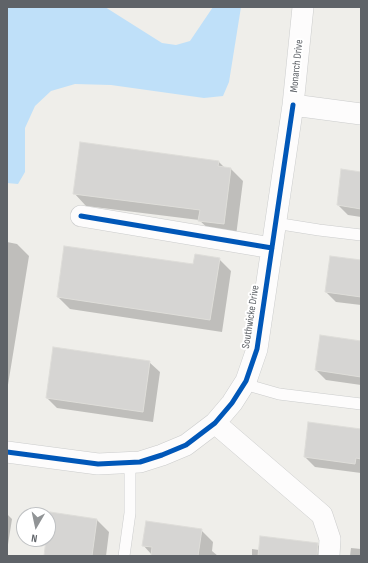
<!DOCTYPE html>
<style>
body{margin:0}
#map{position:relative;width:368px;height:563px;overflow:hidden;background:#efeeea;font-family:"Sofia Sans Condensed",sans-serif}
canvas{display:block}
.frame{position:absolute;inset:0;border:8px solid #5f6368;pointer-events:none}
.north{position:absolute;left:16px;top:507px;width:40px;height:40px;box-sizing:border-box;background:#fff;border:1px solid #bfc1c3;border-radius:50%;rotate:189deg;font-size:11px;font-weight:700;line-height:16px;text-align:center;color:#5f6368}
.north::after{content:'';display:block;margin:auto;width:14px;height:18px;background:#919496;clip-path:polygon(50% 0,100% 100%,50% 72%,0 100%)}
</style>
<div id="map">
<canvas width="368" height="563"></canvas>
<div class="frame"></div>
<div class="north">N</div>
</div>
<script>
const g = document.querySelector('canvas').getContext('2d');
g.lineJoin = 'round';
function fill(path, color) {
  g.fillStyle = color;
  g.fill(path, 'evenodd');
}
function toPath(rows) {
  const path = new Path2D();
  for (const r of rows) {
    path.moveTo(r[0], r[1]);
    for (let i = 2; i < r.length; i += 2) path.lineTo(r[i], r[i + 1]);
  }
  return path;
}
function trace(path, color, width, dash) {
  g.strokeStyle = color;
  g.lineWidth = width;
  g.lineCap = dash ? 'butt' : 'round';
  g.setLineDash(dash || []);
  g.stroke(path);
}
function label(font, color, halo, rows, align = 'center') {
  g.font = font + ' "Sofia Sans Condensed",sans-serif';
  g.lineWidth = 4;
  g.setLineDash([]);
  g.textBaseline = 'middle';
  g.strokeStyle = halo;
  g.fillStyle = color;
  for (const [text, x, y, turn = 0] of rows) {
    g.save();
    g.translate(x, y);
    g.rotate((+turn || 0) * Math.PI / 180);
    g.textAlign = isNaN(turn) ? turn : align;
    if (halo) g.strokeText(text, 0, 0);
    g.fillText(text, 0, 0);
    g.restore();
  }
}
fill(toPath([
 [7,7,105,7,162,43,176,45,190,41,213,7,241,7,229,82,223,96,204,98,111,85,75,84,51,91,35,106,25,128,25,172,18,184,7,183]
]), '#bfe0f9');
fill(toPath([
 [218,161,225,168,231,169,243,181,236,236,212,232,199,220,86,206,74,193],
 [342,170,361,173,361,217,348,215,338,205],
 [7,242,17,244,29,256,7,391],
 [219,259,231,271,222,332,70,309,58,297],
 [361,261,361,305,336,302,326,292],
 [361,341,361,385,326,380,316,370],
 [149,362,160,372,153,422,57,408,47,398],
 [361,430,361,473,315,467,305,457],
 [51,513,97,520,109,532,106,556,45,556],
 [7,514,12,519,7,551],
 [201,530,213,542,212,551,218,556,152,556,152,555,143,545],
 [317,544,329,556,252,556,252,549,259,550],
 [351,548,361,549,361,556,350,556]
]), '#0003');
const building = toPath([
 [80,142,219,161,218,166,231,168,224,224,198,221,200,210,73,194,80,142],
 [341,169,361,172,361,209,337,205,341,169],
 [64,246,193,264,195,254,220,258,210,320,57,297,64,246],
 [330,256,361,260,361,297,325,292,330,256],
 [320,335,361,341,361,377,315,370,320,335],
 [53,347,150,361,143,412,46,398,53,347],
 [308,422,361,429,361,459,356,458,355,464,304,457,308,422],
 [50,512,97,519,92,556,44,556,46,539,48,539,50,512],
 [146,521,202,529,198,556,151,556,152,547,142,546,146,521],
 [260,536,318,543,317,556,258,556,260,536]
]);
fill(building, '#d6d5d3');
trace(building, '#deddd9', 1);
const service = toPath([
 [275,223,319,230,361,235],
 [244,384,279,394,361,404],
 [124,556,130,513,130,462]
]);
const minor = toPath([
 [303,7,293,105,361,114],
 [81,216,272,248],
 [215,423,322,515,330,539,329,556],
 [7,452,98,464,140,462,162,455,186,445,215,423,232,403,246,381,257,349,293,105]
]);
trace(service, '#cbcccc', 12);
trace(minor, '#cbcccc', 22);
trace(service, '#fdfcfc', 11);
trace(minor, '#fdfcfc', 21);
trace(toPath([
 [81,216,272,248],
 [7,452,98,464,140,462,162,455,186,445,215,423,232,403,246,381,257,349,293,105]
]), '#0057b8', 5);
label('11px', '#5f6368', '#fff', [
 ["Monarch Drive",297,66,-84],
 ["Southwicke Drive",251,317,-81]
]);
</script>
